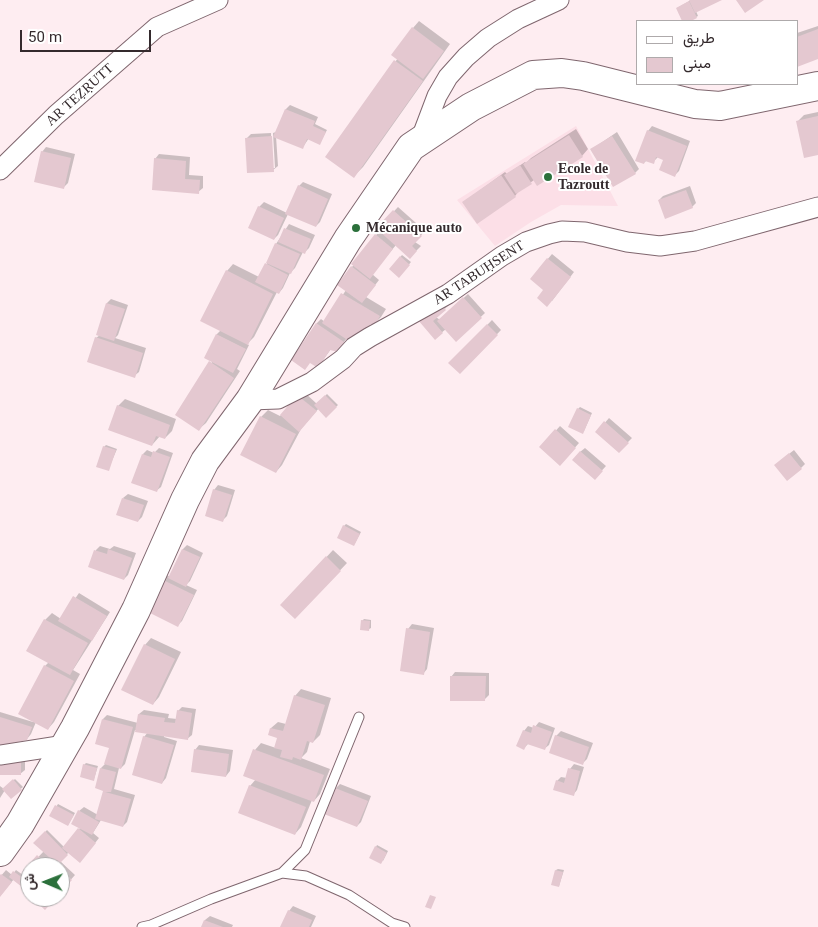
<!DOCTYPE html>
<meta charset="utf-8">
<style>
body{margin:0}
#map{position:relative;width:818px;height:927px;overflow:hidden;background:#feedf1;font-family:Georgia,Vazirmatn,serif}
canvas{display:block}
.legend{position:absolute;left:636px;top:20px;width:162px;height:65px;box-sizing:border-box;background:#fff;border:1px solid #aeaaab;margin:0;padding:6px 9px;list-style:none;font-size:15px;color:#342a2d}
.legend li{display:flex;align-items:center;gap:10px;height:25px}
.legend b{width:25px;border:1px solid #aeaaab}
.north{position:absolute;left:20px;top:857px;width:50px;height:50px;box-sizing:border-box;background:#fff;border:1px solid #aeaaab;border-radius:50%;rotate:271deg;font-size:14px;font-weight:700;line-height:20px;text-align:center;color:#342a2d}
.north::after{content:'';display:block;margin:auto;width:18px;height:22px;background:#2b703b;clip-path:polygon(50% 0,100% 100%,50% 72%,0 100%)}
.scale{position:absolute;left:20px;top:30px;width:131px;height:22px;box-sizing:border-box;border:2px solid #342a2d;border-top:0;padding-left:6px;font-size:15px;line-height:18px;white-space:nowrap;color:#342a2d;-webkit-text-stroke:4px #fff;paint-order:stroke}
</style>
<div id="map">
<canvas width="818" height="927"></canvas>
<ul class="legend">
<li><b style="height:6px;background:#fff"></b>طريق</li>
<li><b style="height:14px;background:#e4c8d0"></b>مبنى</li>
</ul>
<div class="north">ش</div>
<div class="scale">50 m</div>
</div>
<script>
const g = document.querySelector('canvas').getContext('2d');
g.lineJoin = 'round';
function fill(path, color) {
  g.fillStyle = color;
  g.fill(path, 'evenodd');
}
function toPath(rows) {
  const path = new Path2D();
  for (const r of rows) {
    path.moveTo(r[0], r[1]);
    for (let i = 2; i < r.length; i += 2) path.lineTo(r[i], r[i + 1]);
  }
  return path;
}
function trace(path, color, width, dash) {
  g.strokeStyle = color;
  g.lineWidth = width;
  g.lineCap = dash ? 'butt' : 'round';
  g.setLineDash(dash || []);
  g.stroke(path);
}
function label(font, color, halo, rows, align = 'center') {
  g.font = font + ' Georgia,serif';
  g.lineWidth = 4;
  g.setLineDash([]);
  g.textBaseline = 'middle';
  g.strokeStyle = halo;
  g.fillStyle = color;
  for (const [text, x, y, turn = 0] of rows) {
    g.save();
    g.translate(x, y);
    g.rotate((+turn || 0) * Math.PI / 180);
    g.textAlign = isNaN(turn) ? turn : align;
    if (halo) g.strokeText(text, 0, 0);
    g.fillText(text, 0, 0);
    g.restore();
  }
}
fill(toPath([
 [576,126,618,206,561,205,531,222,495,246,457,200]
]), '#fcdfe7');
fill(toPath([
 [691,0,719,0,696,11,698,16,696,17,689,21,683,21,677,8],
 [419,21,450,44,363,167,354,176,327,157,398,58,413,28],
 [818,26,818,58,797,65,797,33],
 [290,105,318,117,315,124,327,130,321,141,309,138,303,147,276,136,278,166,273,170,247,138,251,134,271,133,272,168,275,168,273,133,276,132,286,109],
 [818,112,818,153,797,122,804,115],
 [652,126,690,141,679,171,675,175,664,159,658,157,653,162,647,160,644,163,648,131],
 [576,129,588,149,582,156,534,180,519,191,515,196,464,202,505,172,507,174,525,162,526,163,531,158],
 [617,132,639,169,635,173,592,149],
 [46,147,75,154,68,183,64,187,42,152],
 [159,154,190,157,189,175,203,176,203,188,198,192,155,159],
 [303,182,332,194,320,222,316,226,288,214,278,235,274,239,259,207,264,202,287,213,299,186],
 [690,186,696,203,692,207,659,200,663,196],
 [398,207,425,231,415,242,421,246,410,257,396,245,372,274,379,280,366,297,386,309,381,317,374,324,371,322,347,338,337,351,331,349,318,367,310,362,292,360,317,323,321,319,325,322,346,290,352,267,380,230,378,228],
 [289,224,315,235,309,248,305,252,303,252,295,268,290,273,283,288,279,293,277,292,254,337,247,344,249,345,237,369,240,371,206,423,199,429,212,361,205,357,217,334,221,330,227,271,233,264,259,277,269,260,276,244],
 [552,254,574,272,552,301,545,290,531,279],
 [402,255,411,262,399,276,390,269],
 [468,294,485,313,456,340,446,329,435,338,424,316,444,299,449,305,436,317,440,320],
 [111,299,128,305,118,335,115,338,146,348,139,372,134,376,96,338,100,335,107,303],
 [492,320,501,330,460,373,450,363],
 [303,391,317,404,327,394,338,405,326,416,319,408,301,429,282,465,276,472,261,417,268,410,280,416],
 [125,399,176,419,172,431,165,438,160,436,152,445,118,406],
 [580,407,592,413,584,431,578,409],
 [609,418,632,438,619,451,597,432],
 [560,426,579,443,564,460,541,447],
 [106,445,117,449,108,470,104,447],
 [159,448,173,453,161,487,156,491,143,454,147,450,154,453],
 [585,448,606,466,595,478,580,452],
 [794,450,805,464,801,468,780,461],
 [218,485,235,490,227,516,223,520,214,490],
 [128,494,148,501,142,517,138,521,123,498],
 [346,524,361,532,355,543,344,526],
 [187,545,203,553,190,581,186,585,197,590,182,621,178,625,162,580,167,575,170,577,183,549],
 [100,546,110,549,114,546,136,553,128,575,124,579,90,567,96,550],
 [333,550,347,563,295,618,282,605],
 [79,593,110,612,73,670,80,674,54,722,48,729,36,722,31,734,27,739,0,744,0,712,33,722,45,666,49,662,45,620,52,613,61,619],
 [364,619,371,620,371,628,369,629,362,621],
 [412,624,434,628,427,669,423,674,408,629],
 [151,638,181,652,159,697,153,704,145,645],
 [455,672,489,673,489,695,485,699,451,677],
 [301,689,331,698,320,735,313,742,310,741,307,752,301,758,330,769,320,794,314,801,312,800,301,827,295,834,250,786,256,779,245,775,255,750,261,743,276,748,279,737,270,734,271,728,278,722,286,724,295,696],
 [182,707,196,709,192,735,187,739,164,735,164,737,177,741,166,778,162,783,144,737,148,732,135,730,125,764,121,768,119,768,114,789,135,795,127,822,123,826,101,820,93,833,99,838,84,857,69,852,60,861,75,875,60,892,60,867,54,867,58,863,55,861,49,867,30,867,30,878,24,872,44,851,35,843,47,830,64,847,80,828,79,811,84,807,98,815,105,790,101,768,105,764,110,747,96,743,103,719,107,715,138,723,139,714,144,710,169,714,168,718,177,719,178,711],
 [539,722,555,728,549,745,544,749,529,743,524,748,524,731,528,726,534,728],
 [561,731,593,743,587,759,583,763,556,736],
 [199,745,233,750,230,771,226,776,195,750],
 [25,753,25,770,20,774,0,774],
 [86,763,98,766,94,779,84,765],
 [574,764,584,767,577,790,573,795,557,781,561,777,567,778,570,769],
 [15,779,23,787,11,797,5,790,0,798,0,786,4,789],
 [340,784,371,796,361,822,357,826,326,814,336,788],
 [58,804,75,813,68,825,51,815],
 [377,845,388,851,383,861,376,847],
 [558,869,564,870,559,886,556,870],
 [6,870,12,875,16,870,30,880,30,884,26,889,14,879,0,896,0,877],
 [293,906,316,916,311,927,282,927,289,911],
 [210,916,233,925,232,927,203,927,205,920]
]), '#0003');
fill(toPath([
 [689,0,722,0,695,13],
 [736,0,764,0,745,13],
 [689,1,697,18,691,21,682,21,676,8],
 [412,27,444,51,423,79,391,55],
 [818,29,818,59,797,67,797,37],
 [394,60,423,81,354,178,325,157],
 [285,109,315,121,313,126,326,132,320,145,307,139,303,149,273,137],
 [818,116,818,155,804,158,796,121],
 [647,130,687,146,675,177,659,170,663,160,656,157,654,164,645,161,644,164,635,161],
 [569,135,583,157,537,186,523,164],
 [272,136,274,172,247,173,245,138],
 [612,136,636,174,613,187,590,149],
 [41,151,71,158,64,189,34,182],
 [154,158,186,161,185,179,200,180,199,194,152,190],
 [520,165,532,184,516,194,504,175],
 [501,175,516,197,477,224,462,202],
 [298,185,328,199,316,227,285,214],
 [686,190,693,208,665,219,658,200],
 [258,206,284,218,274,240,248,228],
 [393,210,422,236,412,246,417,251,410,259,376,228],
 [284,228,311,239,305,254,278,242],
 [375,234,393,249,370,279,351,264],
 [275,243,300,254,291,274,266,263],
 [400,256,410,265,399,278,389,269],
 [547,258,571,277,547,307,537,298,543,290,530,279],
 [265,263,288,275,279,294,255,282],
 [351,266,376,285,362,303,337,285],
 [226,270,273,294,248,345,200,321],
 [341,293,380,316,374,326,371,324,349,341,322,323],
 [463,297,482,318,456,342,437,321],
 [439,302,446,310,433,321,443,333,435,340,418,320],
 [106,303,125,309,114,341,96,335],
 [316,323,344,342,338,352,330,350,318,368,310,363,305,370,291,360],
 [487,324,498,335,460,374,448,363],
 [216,334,246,349,233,373,204,358],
 [95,337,143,353,135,378,87,362],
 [209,361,234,378,199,431,175,415],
 [297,395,317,411,299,432,280,415],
 [325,395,337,407,326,418,314,405],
 [117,405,170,425,165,439,156,436,152,446,108,430],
 [577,408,591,415,583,434,568,427],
 [260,416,296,434,276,473,240,455],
 [604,421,629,443,619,453,595,432],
 [555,429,576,448,560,466,539,447],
 [103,446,116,450,109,471,96,467],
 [153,451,170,457,157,492,131,483,142,454,151,457],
 [580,451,603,471,595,480,572,460],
 [789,453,802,469,787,481,774,465],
 [213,489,232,495,223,522,205,516],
 [122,498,144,505,138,522,116,515],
 [343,525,360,534,354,546,337,538],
 [108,549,132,558,124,580,88,567,94,550,107,554],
 [182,549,200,557,186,587,168,578],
 [326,556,341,571,295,619,280,605],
 [161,579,194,595,178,627,146,611],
 [73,596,107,616,92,641,58,621],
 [44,619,88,643,70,675,26,651],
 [361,620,370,621,369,631,360,630],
 [406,628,430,632,424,675,400,671],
 [144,644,175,659,153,705,121,690],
 [44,665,74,681,48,730,18,714],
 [450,676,486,676,485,701,450,701],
 [294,695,325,705,313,743,307,741,301,760,293,757,292,760,280,757,282,750,274,748,277,738,268,735,270,728,283,731],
 [177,710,192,713,188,740,135,732,138,714,165,718,164,722,175,723],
 [0,717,32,727,27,740,0,746],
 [102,719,133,727,121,769,104,764,109,748,95,744],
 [533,725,552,732,545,750,527,744,524,750,516,746,523,730,531,733],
 [555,735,589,747,583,765,549,753],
 [143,736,174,745,162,784,132,775],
 [194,749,229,754,226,777,191,772],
 [253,749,324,775,314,802,243,776],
 [0,757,21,757,21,775,0,775],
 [83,764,97,768,94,781,80,777],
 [100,768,116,772,111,792,105,792,131,799,123,827,95,819,103,791,95,788],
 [568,768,580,771,574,796,553,790,556,780,564,783],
 [13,779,22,790,11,799,2,789],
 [249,785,306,807,295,835,238,813],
 [335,788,368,801,357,827,324,814],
 [55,805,74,815,68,826,49,816],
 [78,810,99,822,92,835,71,824],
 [78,828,96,843,80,863,62,848],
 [45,831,68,855,58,865,33,843],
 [375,846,387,853,381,864,369,858],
 [37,855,50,867,30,867,30,879,22,872],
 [60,869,72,880,60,893],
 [555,870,563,872,559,887,551,885],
 [13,871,30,883,26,890,9,877],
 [1,874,12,882,0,897,0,875],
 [430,895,436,897,431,909,425,907],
 [31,897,57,897,45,910],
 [288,910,312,920,309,927,280,927],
 [204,920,223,927,201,927]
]), '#e4c8d0');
const lane = toPath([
 [282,873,306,876,349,895,392,923,405,927],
 [142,927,151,925,211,899,282,873,305,850,359,717]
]);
const street = toPath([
 [420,141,437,96,448,77,466,57,488,38,518,19,559,0],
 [0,170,56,115,157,27,218,0],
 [250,400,278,399,312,382,343,359,354,347,370,337,448,294,502,256,526,242,549,234,562,231,585,232,627,242,660,246,695,241,818,207],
 [0,755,65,745]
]);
const primary = toPath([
 [0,852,20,824,75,728,136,610,185,500,205,461,250,400,348,239,411,147,471,107,533,75,562,73,583,76,695,104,720,106,818,86]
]);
trace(lane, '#7f666e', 11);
trace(street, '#7f666e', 21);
trace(primary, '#7f666e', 30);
trace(lane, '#fff', 9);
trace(street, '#fff', 19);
trace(primary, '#fff', 28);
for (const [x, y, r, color] of [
 [548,177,5,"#2b703b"],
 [356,228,5,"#2b703b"]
]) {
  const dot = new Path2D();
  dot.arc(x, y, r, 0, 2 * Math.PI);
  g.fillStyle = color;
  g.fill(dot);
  trace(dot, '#fff', 2);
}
label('14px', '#342a2d', '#fff', [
 ["AR TEẒṚUTT",80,95,-42],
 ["AR TABUḤSENT",479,273,-33]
]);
label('bold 14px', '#342a2d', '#fff', [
 ["Ecole de",558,169],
 ["Tazroutt",558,185],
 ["Mécanique auto",366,228]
], 'left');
</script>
